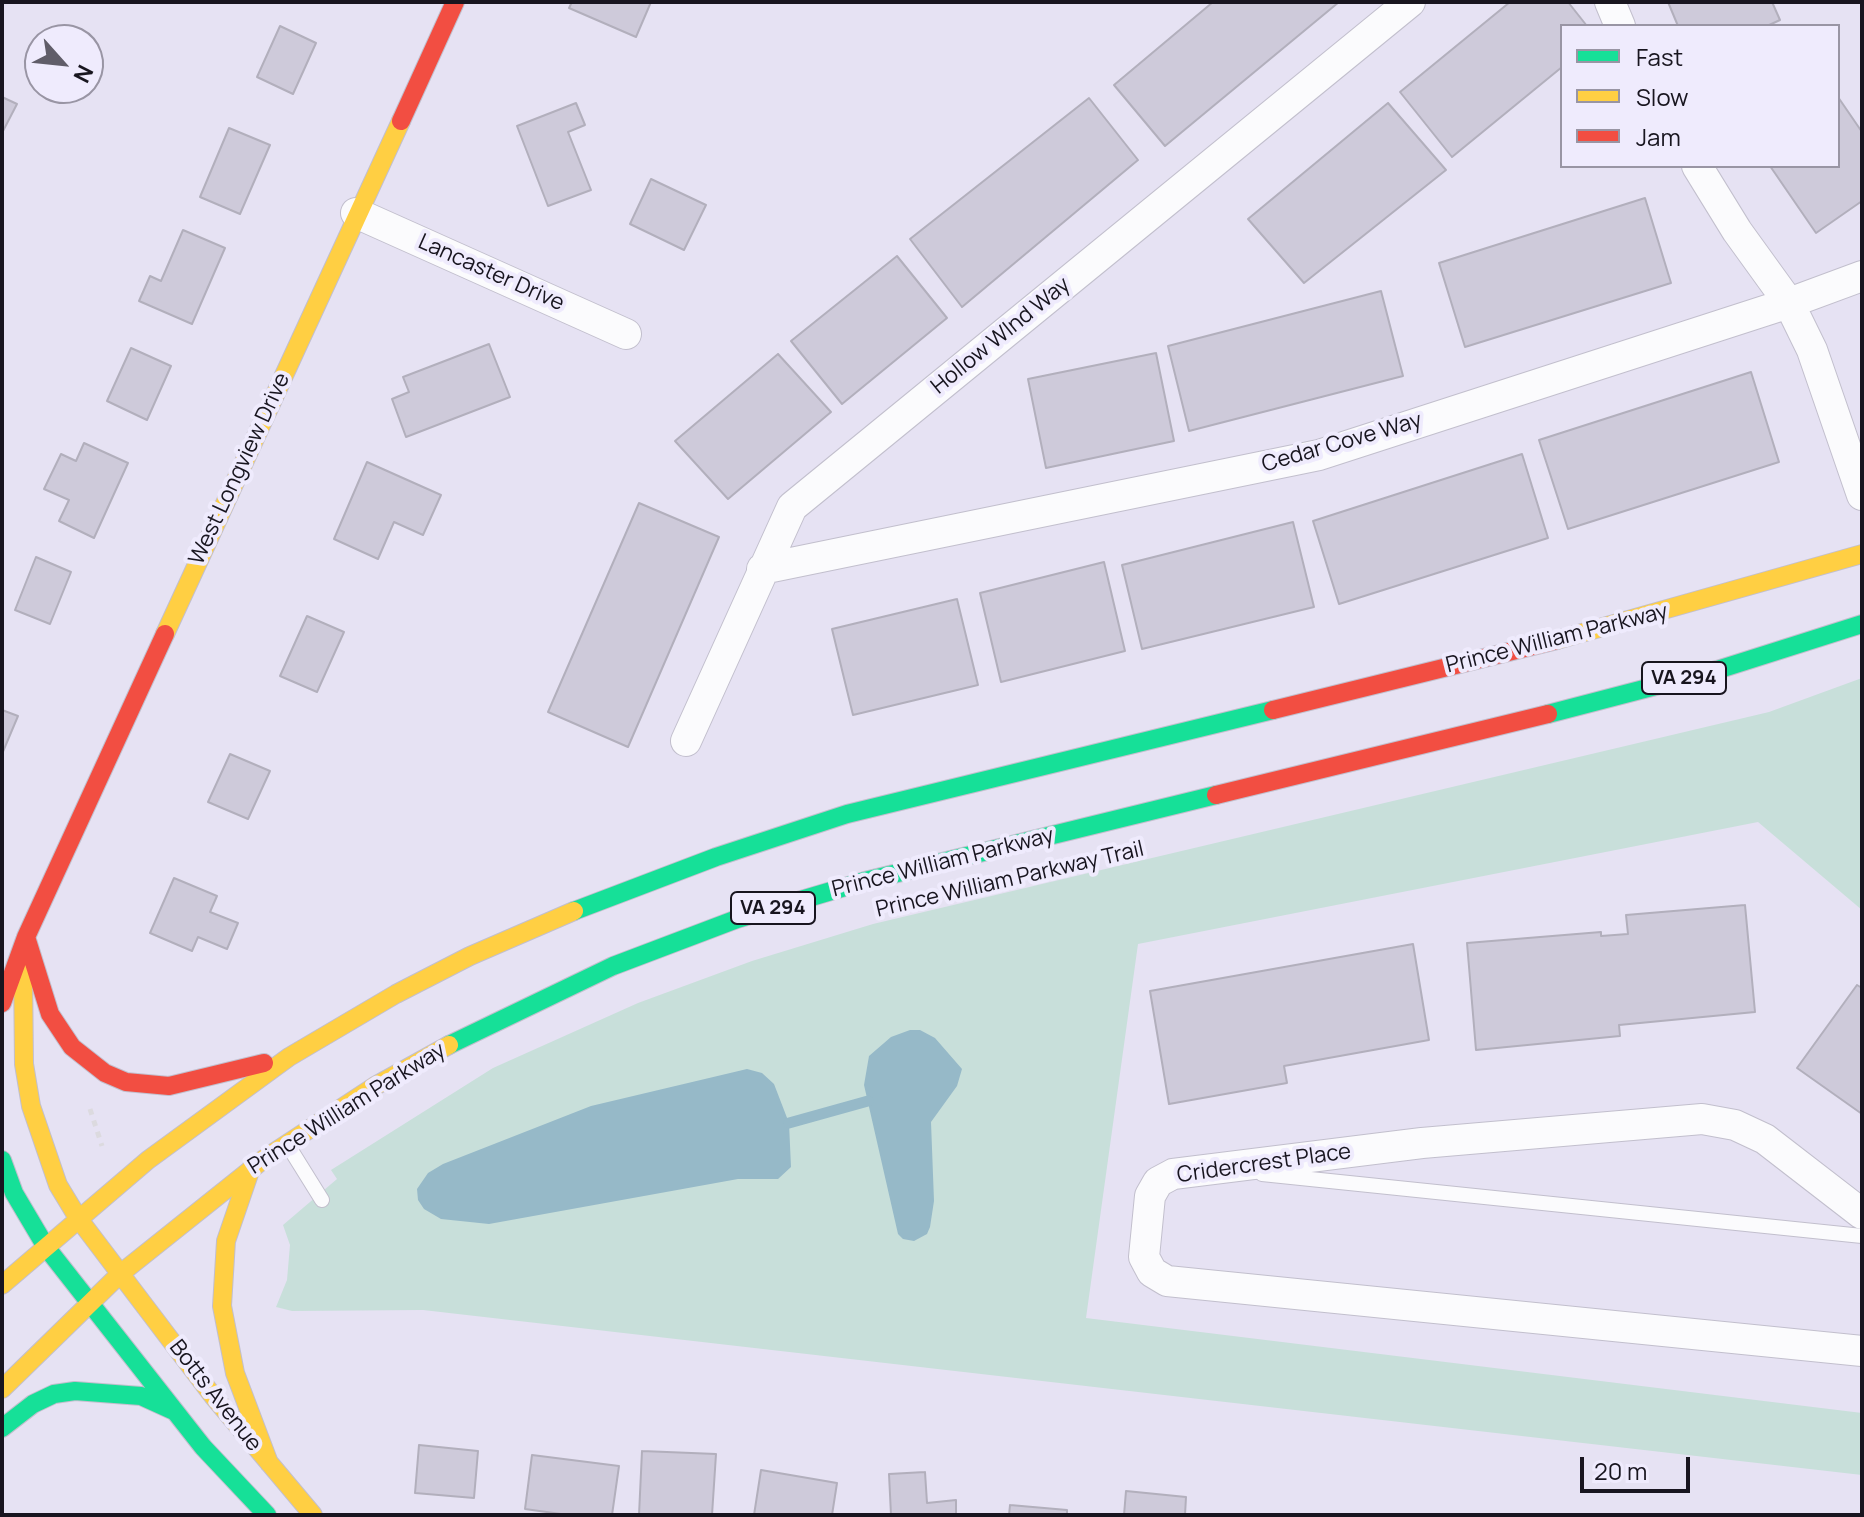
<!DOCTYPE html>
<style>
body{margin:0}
#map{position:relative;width:1864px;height:1517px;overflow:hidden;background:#e6e2f3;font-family:Manrope,sans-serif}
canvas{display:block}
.frame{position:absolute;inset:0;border:4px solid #18151f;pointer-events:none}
.legend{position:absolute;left:1560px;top:24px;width:280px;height:144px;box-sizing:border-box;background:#efebfd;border:2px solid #9995a4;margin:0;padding:10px 14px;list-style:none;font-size:24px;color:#18151f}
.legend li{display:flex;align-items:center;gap:16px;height:40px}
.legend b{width:40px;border:2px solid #9995a4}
.north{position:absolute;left:24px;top:24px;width:80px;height:80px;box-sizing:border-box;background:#efebfd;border:2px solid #9995a4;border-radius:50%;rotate:117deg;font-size:22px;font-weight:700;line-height:32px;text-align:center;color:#18151f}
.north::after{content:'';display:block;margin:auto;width:28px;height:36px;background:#605d69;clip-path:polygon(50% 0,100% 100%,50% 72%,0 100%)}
.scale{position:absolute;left:1580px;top:1457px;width:110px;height:36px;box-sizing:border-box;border:4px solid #18151f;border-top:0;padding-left:10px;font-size:24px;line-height:28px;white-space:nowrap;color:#18151f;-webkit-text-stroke:6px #efebfd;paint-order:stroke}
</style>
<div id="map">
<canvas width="1864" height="1517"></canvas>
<div class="frame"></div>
<ul class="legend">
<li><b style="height:10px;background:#16e098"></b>Fast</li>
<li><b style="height:10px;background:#ffcf43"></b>Slow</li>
<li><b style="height:10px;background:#f24e42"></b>Jam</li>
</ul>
<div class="north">N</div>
<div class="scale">20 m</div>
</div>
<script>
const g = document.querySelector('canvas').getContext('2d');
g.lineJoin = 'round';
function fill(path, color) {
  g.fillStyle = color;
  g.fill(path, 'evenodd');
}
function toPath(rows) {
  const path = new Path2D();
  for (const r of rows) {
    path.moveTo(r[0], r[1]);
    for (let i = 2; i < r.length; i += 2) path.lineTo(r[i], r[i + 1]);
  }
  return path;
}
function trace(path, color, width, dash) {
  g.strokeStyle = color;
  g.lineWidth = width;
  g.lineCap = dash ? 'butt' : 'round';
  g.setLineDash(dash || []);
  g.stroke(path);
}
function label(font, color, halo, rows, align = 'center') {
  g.font = font + ' Manrope,sans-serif';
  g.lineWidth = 8;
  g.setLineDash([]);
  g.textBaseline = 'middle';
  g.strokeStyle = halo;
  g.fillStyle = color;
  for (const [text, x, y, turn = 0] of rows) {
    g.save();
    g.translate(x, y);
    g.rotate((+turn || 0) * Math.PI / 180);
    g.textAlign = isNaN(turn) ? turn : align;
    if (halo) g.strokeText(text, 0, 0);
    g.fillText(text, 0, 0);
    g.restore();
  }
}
fill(toPath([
 [1862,678,1862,910,1758,822,1138,944,1086,1318,1862,1413,1862,1475,423,1310,292,1311,276,1307,287,1280,290,1245,283,1225,337,1179,331,1170,493,1068,638,1003,752,961,873,924,1769,712]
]), '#c8dfda');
fill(toPath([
 [910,1030,920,1030,935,1038,962,1069,957,1086,931,1122,934,1201,930,1227,927,1234,914,1241,903,1239,898,1234,864,1085,869,1056,891,1037],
 [747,1069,762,1073,774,1084,789,1123,791,1167,778,1179,738,1179,489,1224,441,1219,424,1209,418,1200,417,1189,428,1173,443,1164,591,1106]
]), '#96b9c8');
trace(toPath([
 [789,1123,868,1101]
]), '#96b9c8', 11);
const building = toPath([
 [572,2,651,2,636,37,569,8,572,2],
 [1213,2,1339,2,1165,146,1114,85,1213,2],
 [1510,2,1568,2,1587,26,1562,26,1562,67,1452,157,1400,92,1510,2],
 [1668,2,1772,2,1780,20,1767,26,1678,26,1668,2],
 [280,26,316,43,293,94,257,77,280,26],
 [2,97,17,104,2,133,2,97],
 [1838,97,1862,132,1862,201,1816,233,1770,166,1838,166,1838,97],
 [1089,98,1138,160,962,307,910,239,1089,98],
 [576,103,585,125,568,132,591,190,548,206,517,126,576,103],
 [1388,103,1446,170,1304,283,1248,219,1388,103],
 [229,128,270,145,240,214,200,197,229,128],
 [651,179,706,205,684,250,630,224,651,179],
 [1645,198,1671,283,1465,347,1439,263,1645,198],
 [183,230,225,248,192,324,139,301,150,276,161,281,183,230],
 [897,256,947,318,842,404,791,341,897,256],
 [1381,291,1403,376,1189,431,1168,346,1381,291],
 [489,344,510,397,406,437,392,399,409,392,403,377,489,344],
 [131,348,171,366,147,420,107,401,131,348],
 [1156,353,1174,441,1046,468,1028,379,1156,353],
 [778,354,831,412,728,499,675,441,778,354],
 [1751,372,1779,462,1568,529,1539,440,1751,372],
 [84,443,128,463,94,538,59,521,69,500,44,489,61,454,76,461,84,443],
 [1522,454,1548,538,1339,604,1313,521,1522,454],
 [367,462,441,495,423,535,394,522,378,559,334,539,367,462],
 [639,503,719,537,628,747,548,712,639,503],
 [1293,522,1314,607,1142,649,1122,565,1293,522],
 [36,557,71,572,50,624,15,610,36,557],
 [1104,562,1125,651,1001,682,980,593,1104,562],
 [957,599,978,685,853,715,832,629,957,599],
 [307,616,344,632,317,692,280,676,307,616],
 [2,710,18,716,2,754,2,710],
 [230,754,270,771,248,819,208,802,230,754],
 [174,878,217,896,210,912,238,923,227,949,198,937,192,951,150,933,174,878],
 [1745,905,1755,1012,1619,1025,1620,1036,1476,1050,1467,943,1601,932,1601,936,1628,934,1626,915,1745,905],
 [1413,944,1429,1040,1284,1066,1287,1083,1169,1104,1150,991,1413,944],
 [1857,985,1862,988,1862,1114,1797,1068,1857,985],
 [419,1445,478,1451,474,1498,415,1493,419,1445],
 [642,1451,716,1454,712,1515,639,1515,642,1451],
 [532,1455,619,1466,612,1515,568,1515,525,1509,532,1455],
 [761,1470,837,1483,832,1515,754,1515,761,1470],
 [925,1472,927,1503,956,1500,956,1515,891,1515,889,1474,925,1472],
 [1126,1491,1186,1497,1185,1515,1124,1515,1126,1491],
 [1010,1505,1067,1510,1067,1515,1009,1515,1010,1505]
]);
fill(building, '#cecada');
trace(building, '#b2afbc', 2);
const lane = toPath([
 [289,1147,322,1200],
 [1262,1174,1862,1236]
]);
const street = toPath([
 [1610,2,1620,26],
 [1697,166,1737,231,1789,303,1812,350,1862,495],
 [356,213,626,334],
 [762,569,1319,455,1789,303,1862,276],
 [686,741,792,507,1410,2],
 [1862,1214,1765,1139,1735,1125,1702,1119,1422,1143,1173,1174,1158,1182,1150,1196,1144,1257,1152,1272,1167,1281,1862,1351]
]);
const fast = toPath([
 [1548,714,1717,670,1862,624],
 [574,911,716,857,847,814,1273,710],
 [449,1045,613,966,737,919,865,881,1216,795],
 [2,1160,14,1193,46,1247,203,1447,267,1515],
 [2,1428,33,1404,54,1394,75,1391,141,1396,174,1411]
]);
const slow = toPath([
 [165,634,401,121],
 [1557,640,1862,554],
 [23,970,24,1064,31,1106,58,1185,78,1218,213,1396,313,1515],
 [251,1168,226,1241,222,1306,235,1373,269,1463],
 [2,1285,148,1160,289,1057,396,994,470,956,574,911],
 [2,1389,120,1274,264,1159,375,1086,449,1045]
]);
const jam = toPath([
 [401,121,455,2],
 [1273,710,1557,640],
 [1216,795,1548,714],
 [26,937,50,1014,72,1047,105,1073,126,1082,169,1086,264,1063],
 [2,1003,26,937,165,634]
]);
trace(lane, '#c2bfcd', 16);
trace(street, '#c2bfcd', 32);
trace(fast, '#c2bfcd', 20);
trace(slow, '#c2bfcd', 20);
trace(jam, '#c2bfcd', 20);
trace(toPath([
 [90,1109,102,1146]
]), '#dcdadf', 5, [6, 6]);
trace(lane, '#fbfbfd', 14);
trace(street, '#fbfbfd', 30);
trace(fast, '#16e098', 18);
trace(slow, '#ffcf43', 18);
trace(jam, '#f24e42', 18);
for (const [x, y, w] of [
 [1684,678,84],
 [773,908,84]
]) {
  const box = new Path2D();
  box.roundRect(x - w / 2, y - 16, w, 32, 6);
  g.fillStyle = '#efebfd';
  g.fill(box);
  trace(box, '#18151f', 2);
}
label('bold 20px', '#18151f', null, [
 ["VA 294",1684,678],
 ["VA 294",773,908]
]);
label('22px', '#18151f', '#efebfd', [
 ["Lancaster Drive",491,273,24],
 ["Hollow WInd Way",1001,336,-39],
 ["Cedar Cove Way",1342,443,-16],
 ["West Longview Drive",240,469,-65],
 ["Prince William Parkway",1557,639,-14],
 ["Prince William Parkway",943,863,-14],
 ["Prince William Parkway Trail",1010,880,-13],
 ["Prince William Parkway",347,1109,-32],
 ["Cridercrest Place",1264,1164,-8],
 ["Botts Avenue",215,1396,52]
]);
</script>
